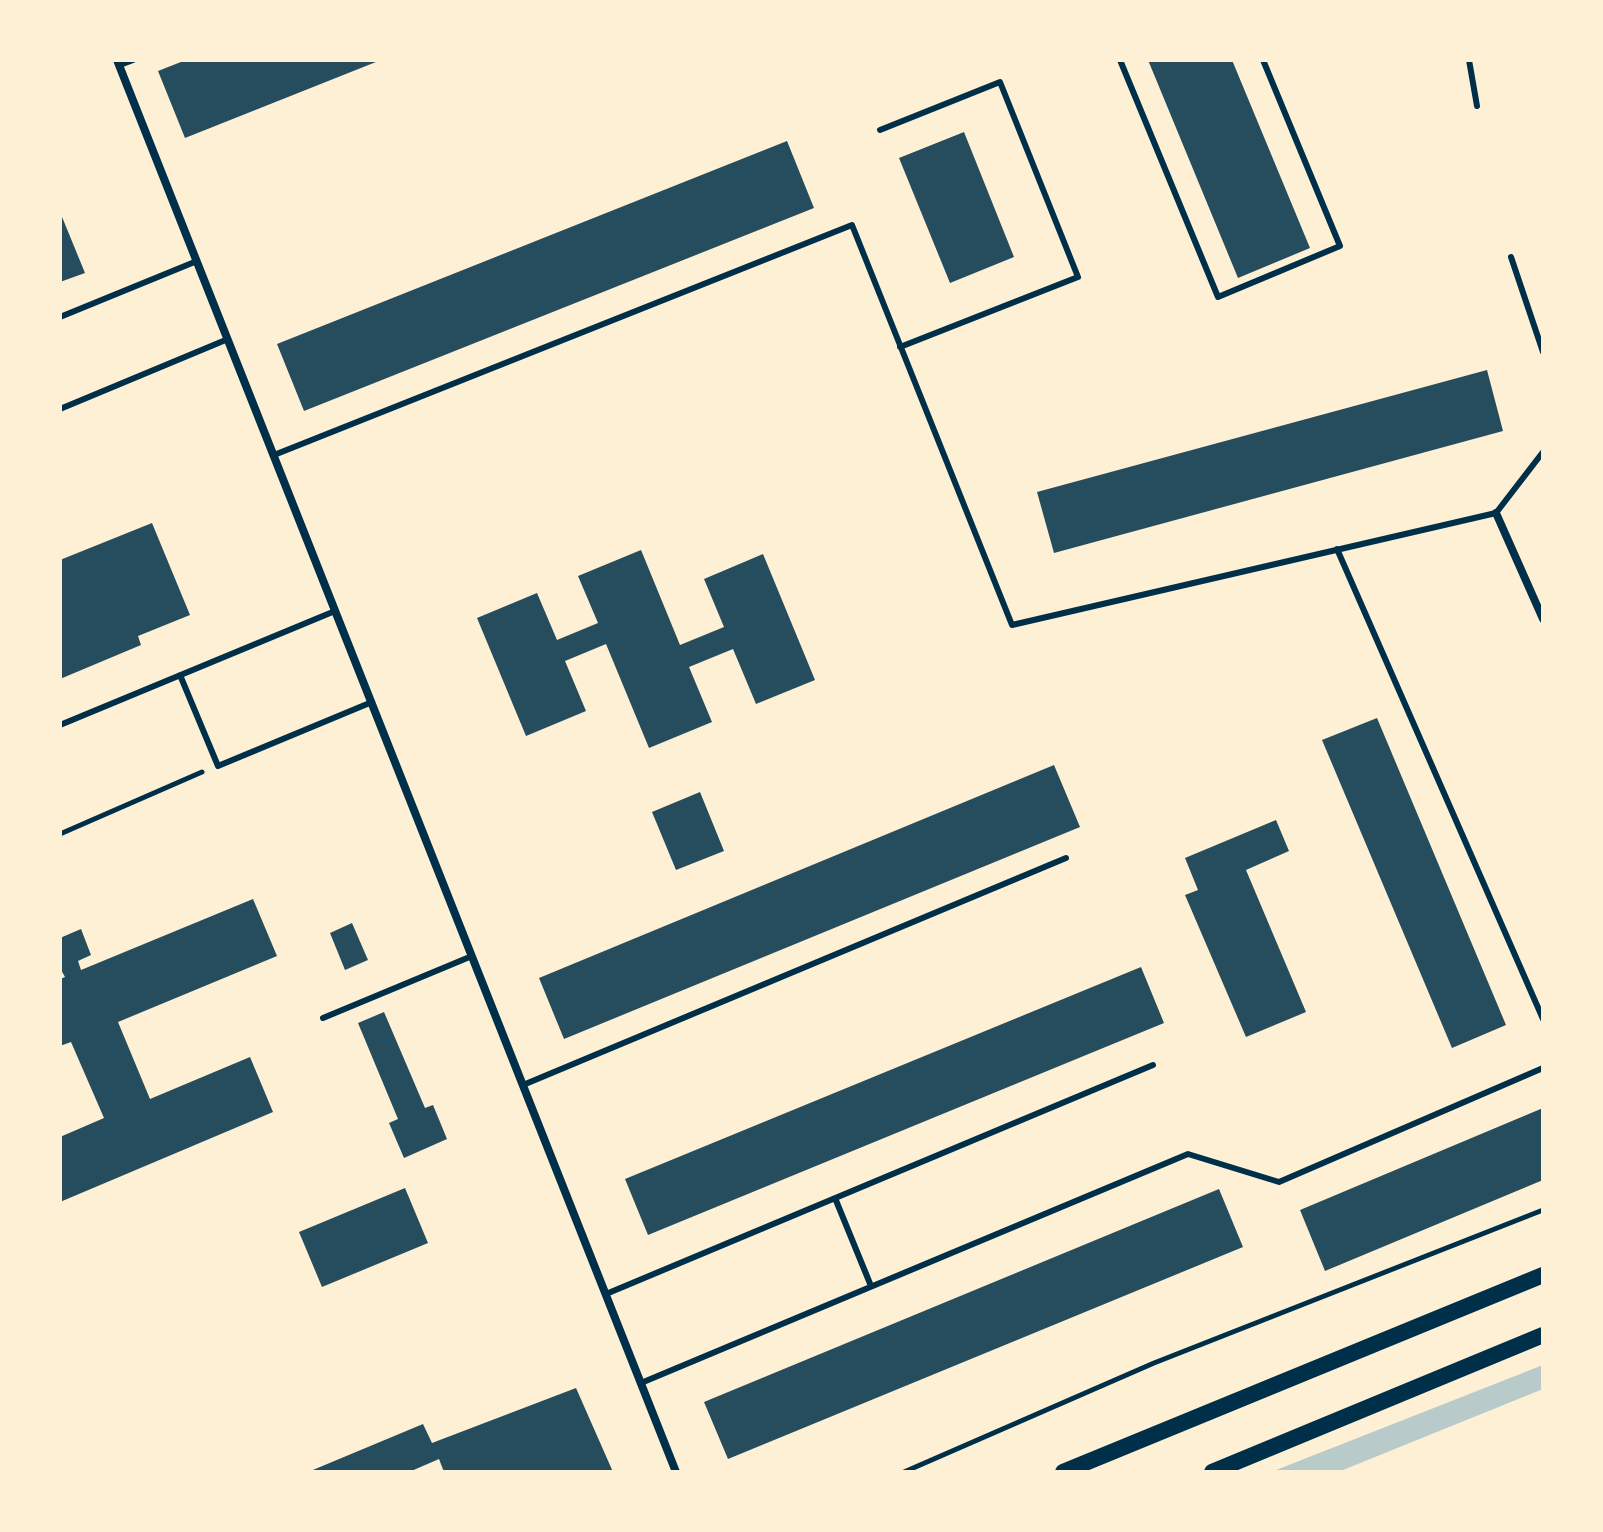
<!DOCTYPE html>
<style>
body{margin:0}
#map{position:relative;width:1603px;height:1532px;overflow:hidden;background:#fdf0d5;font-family:"PT Sans",sans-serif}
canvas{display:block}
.frame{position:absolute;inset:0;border:62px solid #fdf0d5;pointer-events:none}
</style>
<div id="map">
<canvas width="1603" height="1532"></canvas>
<div class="frame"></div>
</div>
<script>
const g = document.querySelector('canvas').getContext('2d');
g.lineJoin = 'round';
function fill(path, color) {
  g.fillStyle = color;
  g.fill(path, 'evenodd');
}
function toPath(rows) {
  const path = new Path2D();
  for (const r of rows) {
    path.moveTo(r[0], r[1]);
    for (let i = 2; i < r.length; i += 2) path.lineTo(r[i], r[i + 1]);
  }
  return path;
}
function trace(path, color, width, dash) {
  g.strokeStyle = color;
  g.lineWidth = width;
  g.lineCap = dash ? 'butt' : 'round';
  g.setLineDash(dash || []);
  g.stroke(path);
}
fill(toPath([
 [1543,1365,1543,1389,1338,1472,1271,1472]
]), '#b9caca');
fill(toPath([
 [186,60,381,60,185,138,158,71],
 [1148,60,1232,60,1310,248,1238,278],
 [964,132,1014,257,950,283,899,158],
 [787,141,814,208,304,411,277,344],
 [60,212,85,273,60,282],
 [1487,370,1503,431,1054,553,1037,492],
 [152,523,190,615,138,636,141,645,60,679,60,560],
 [641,550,680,645,724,627,704,579,763,554,815,680,756,704,733,649,689,667,712,722,649,748,606,644,565,661,586,711,526,736,477,618,537,593,557,640,598,623,578,576],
 [1377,718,1506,1025,1452,1048,1322,740],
 [1054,765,1080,827,564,1039,539,978],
 [700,792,724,851,676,870,652,812],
 [1276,820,1289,851,1246,870,1306,1012,1246,1037,1185,895,1198,890,1185,858],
 [253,899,277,956,118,1022,150,1099,250,1057,273,1112,60,1202,60,1137,104,1118,71,1042,60,1046,60,979,65,977,60,968,60,938,81,929,91,955,78,961,81,970],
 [352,923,368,960,345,970,330,933],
 [1141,967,1164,1023,648,1235,625,1179],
 [384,1012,425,1108,433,1105,447,1139,404,1158,389,1123,398,1119,358,1023],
 [1543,1108,1543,1180,1325,1271,1300,1210],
 [405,1188,428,1243,322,1287,299,1232],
 [1219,1189,1243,1247,728,1459,704,1402],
 [576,1388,613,1472,444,1472,439,1459,409,1472,308,1472,423,1424,432,1443]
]), '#264d5e');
trace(toPath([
 [60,834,202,772],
 [904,1472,1154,1363,1543,1210]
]), '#003049', 5);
trace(toPath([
 [1120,60,1218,297,1340,246,1263,60],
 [1469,60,1477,106],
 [120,65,133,60],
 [880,130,1000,82,1078,277,900,347],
 [1511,257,1543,352],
 [60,317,197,261],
 [60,409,228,339],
 [274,455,852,225,1012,625,1496,513,1543,452],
 [1337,549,1543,1019],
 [180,675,218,766,372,702],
 [60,725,335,611],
 [323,1018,472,956],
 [523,1085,1066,858],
 [835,1198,871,1286],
 [606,1294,1153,1065],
 [641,1383,1188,1154,1279,1182,1543,1068]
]), '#003049', 6);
trace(toPath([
 [117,60,676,1472],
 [1496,513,1543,619]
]), '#003049', 8);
trace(toPath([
 [1063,1472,1543,1275],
 [1212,1472,1543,1335]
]), '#003049', 16);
</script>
